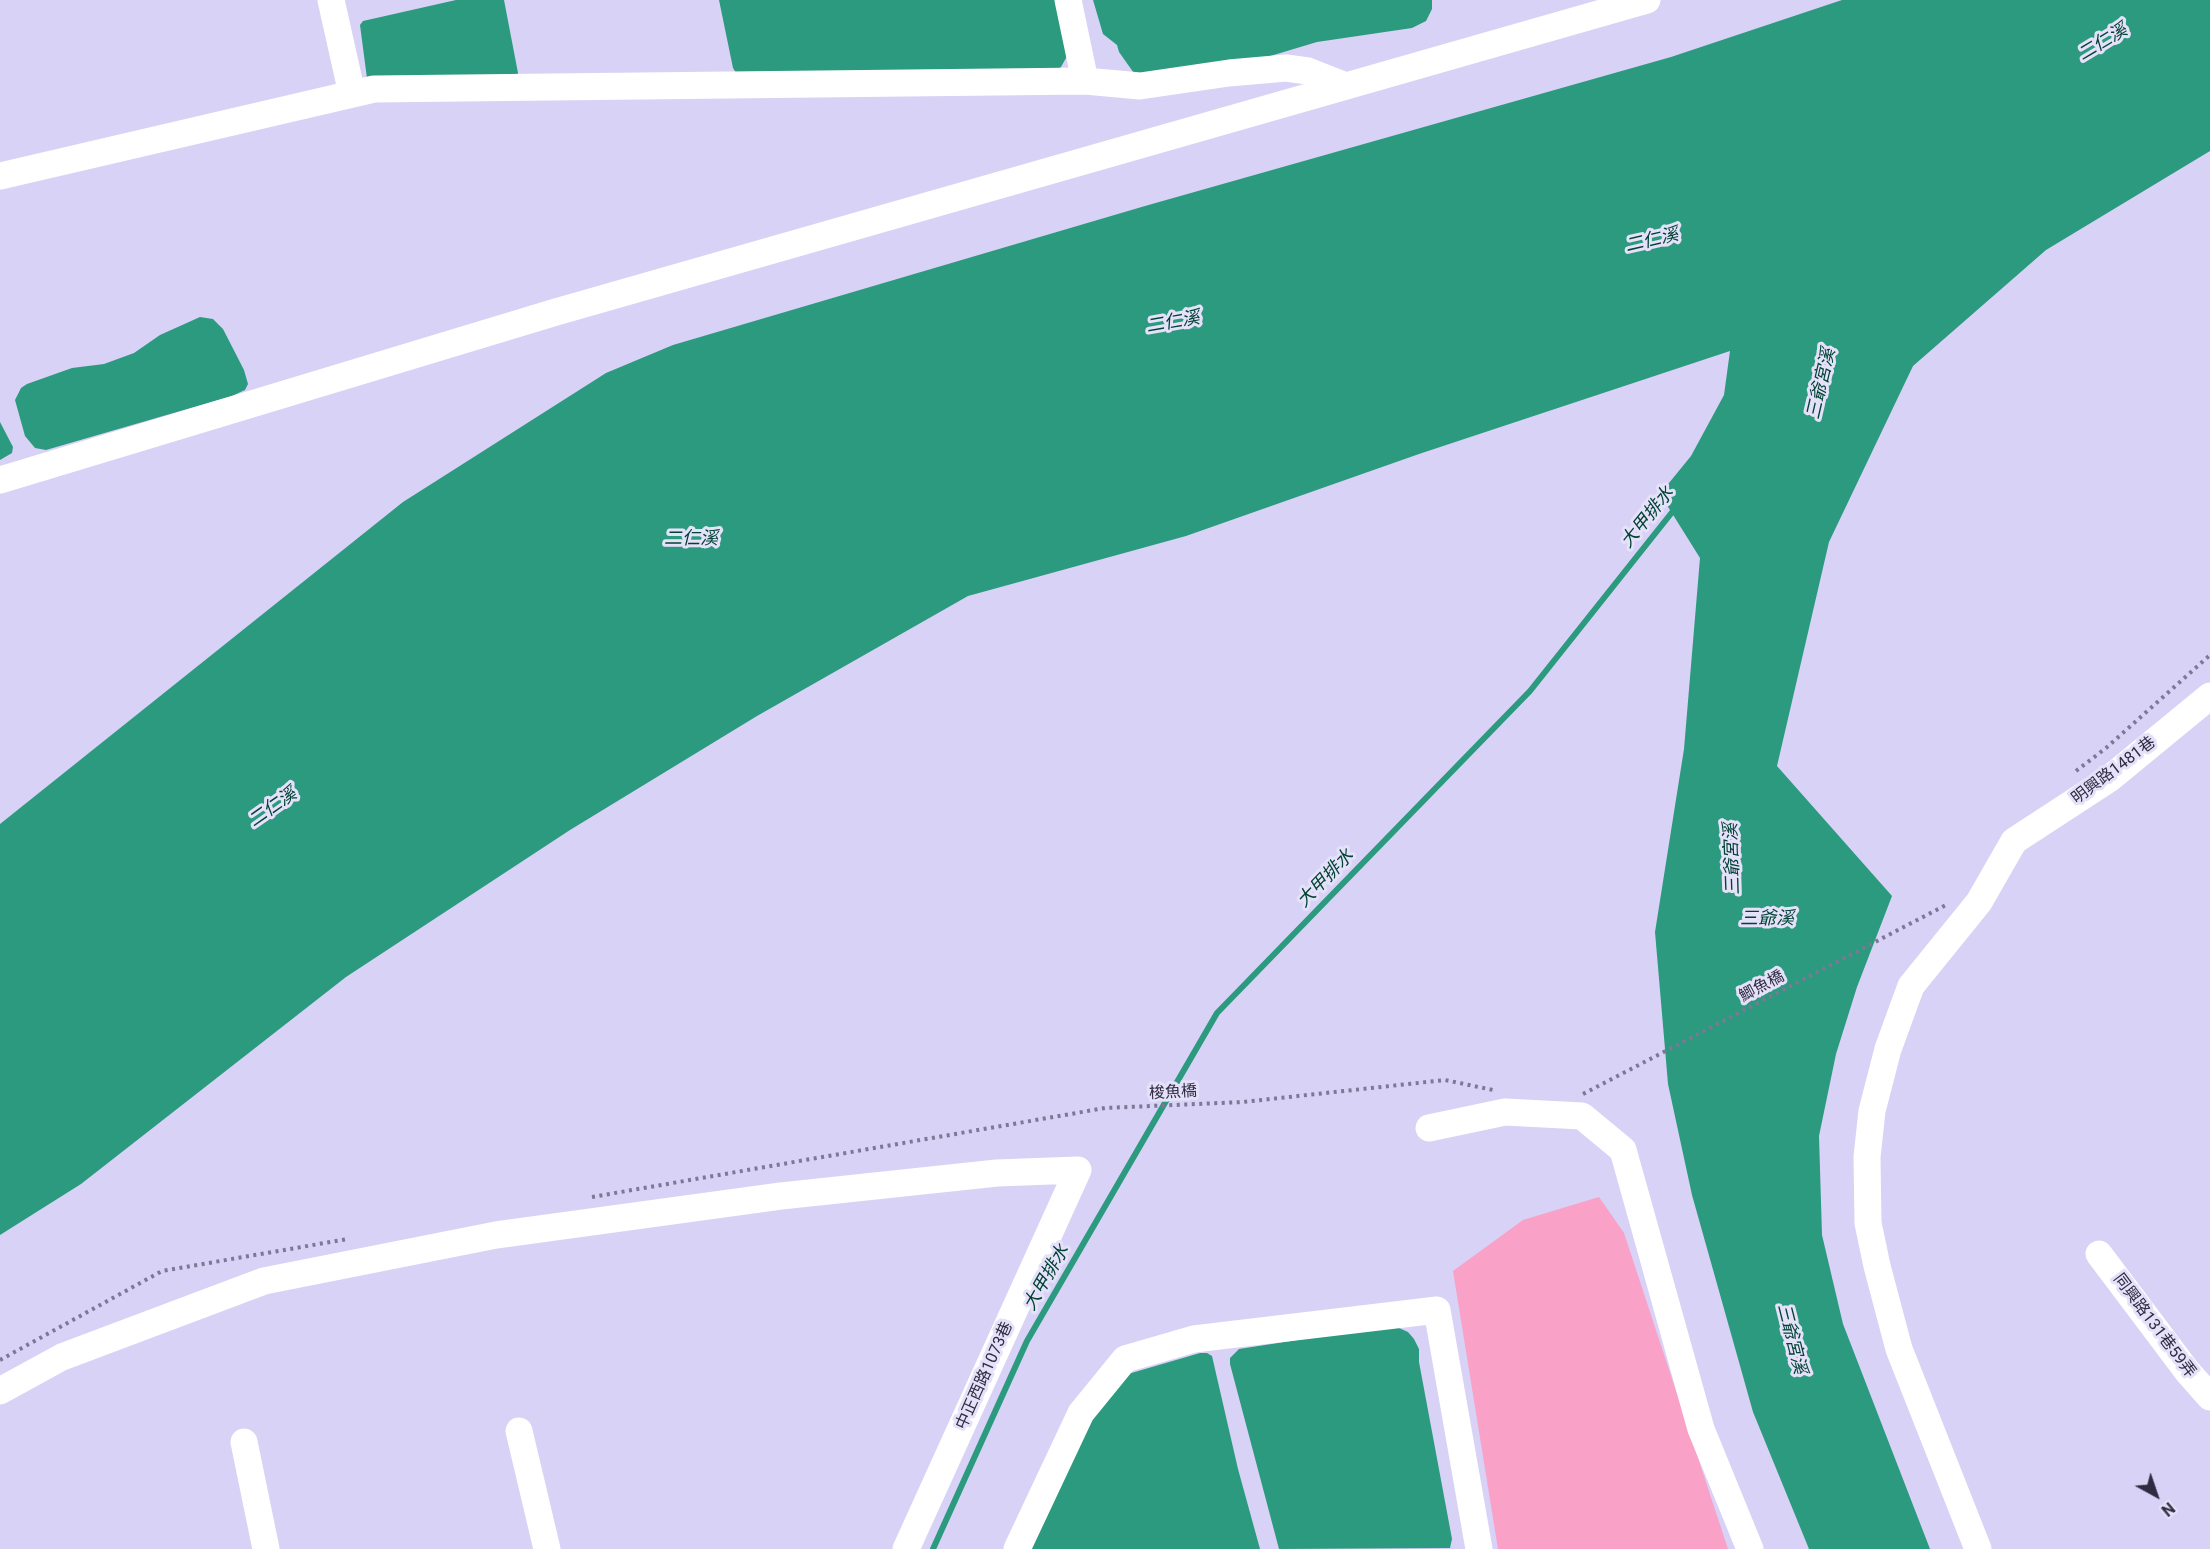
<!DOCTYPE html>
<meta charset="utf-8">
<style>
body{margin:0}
#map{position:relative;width:2210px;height:1549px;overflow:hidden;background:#d8d2f6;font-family:Roboto,sans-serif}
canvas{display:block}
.north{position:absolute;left:2126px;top:1465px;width:60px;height:60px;-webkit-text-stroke:4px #e5e1f9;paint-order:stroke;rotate:140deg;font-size:16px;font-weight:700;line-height:24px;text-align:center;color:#2f2b42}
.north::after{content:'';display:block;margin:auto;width:21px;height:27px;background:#2f2b42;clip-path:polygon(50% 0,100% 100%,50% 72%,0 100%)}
</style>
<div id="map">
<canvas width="2210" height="1549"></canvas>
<div class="north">N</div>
</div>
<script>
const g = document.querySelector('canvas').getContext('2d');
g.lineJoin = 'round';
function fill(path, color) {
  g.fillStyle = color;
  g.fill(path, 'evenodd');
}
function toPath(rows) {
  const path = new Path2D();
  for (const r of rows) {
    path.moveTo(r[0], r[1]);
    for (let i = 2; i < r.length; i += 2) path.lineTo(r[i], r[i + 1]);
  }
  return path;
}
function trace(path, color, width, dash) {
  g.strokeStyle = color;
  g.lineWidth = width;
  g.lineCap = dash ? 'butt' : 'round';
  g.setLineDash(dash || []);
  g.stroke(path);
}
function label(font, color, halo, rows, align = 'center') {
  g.font = font + ' Roboto,"Noto Sans TC",sans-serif';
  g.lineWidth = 6;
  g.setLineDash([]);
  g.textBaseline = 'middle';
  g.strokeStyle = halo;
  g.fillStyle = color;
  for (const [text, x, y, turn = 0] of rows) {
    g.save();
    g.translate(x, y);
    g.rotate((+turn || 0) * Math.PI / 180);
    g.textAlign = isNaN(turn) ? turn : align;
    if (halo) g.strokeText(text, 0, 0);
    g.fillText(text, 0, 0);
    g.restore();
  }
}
fill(toPath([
 [1599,1197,1624,1233,1728,1549,1498,1549,1453,1271,1523,1220]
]), '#f9a1c7');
fill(toPath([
 [456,0,504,0,518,73,513,90,368,86,360,25,363,21],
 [719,0,1060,0,1071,49,1061,67,1053,72,738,76,733,68],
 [1093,0,1432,0,1432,9,1426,21,1412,28,1317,42,1237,66,1136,76,1119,52,1117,45,1103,34],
 [1842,0,2210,0,2210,151,2046,250,1913,366,1829,542,1777,766,1892,896,1857,987,1836,1054,1819,1136,1822,1235,1843,1324,1930,1549,1809,1549,1753,1412,1692,1195,1668,1084,1655,932,1684,749,1700,558,1660,494,1691,456,1724,395,1730,351,1419,454,1186,536,968,596,757,716,570,830,346,977,81,1184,0,1235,0,824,403,502,606,373,673,345,1145,206,1671,57],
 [200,317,213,319,223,329,244,370,248,384,245,390,232,396,46,450,35,448,25,436,15,400,21,388,27,384,72,368,104,364,134,353,160,335],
 [0,422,13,447,12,453,0,460],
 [1389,1326,1399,1328,1408,1332,1414,1339,1419,1349,1419,1362,1452,1539,1450,1548,1279,1549,1230,1364,1230,1358,1239,1349],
 [1200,1353,1207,1353,1212,1356,1238,1469,1260,1549,1025,1549,1089,1415,1128,1374]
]), '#2b9a7f');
trace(toPath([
 [933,1549,1027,1341,1217,1013,1530,691,1677,506]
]), '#2b9a7f', 6);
trace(toPath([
 [2076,771,2106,748,2210,655],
 [1583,1094,1946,905],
 [592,1197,1105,1108,1243,1102,1445,1080,1493,1090],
 [0,1360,162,1271,348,1239]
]), '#7d7895', 4, [3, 4.5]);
trace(toPath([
 [331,0,352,94],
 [1068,0,1085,81],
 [0,176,374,89,1085,81,1140,86,1229,73,1286,68,1308,71,1346,86],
 [0,480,556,312,1647,0],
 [1429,1128,1505,1112,1582,1116,1623,1150,1701,1429,1750,1549],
 [2099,1254,2187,1371,2210,1397],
 [0,1391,62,1357,264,1281,496,1235,781,1196,997,1173,1078,1170,906,1549],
 [519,1431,547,1549],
 [244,1442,266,1549],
 [1017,1549,1081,1413,1125,1359,1194,1339,1437,1310,1479,1549],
 [1978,1549,1899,1349,1877,1266,1868,1223,1867,1157,1872,1111,1888,1049,1911,986,1979,902,2014,841,2109,779,2210,696]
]), '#fff', 27);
label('16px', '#2f2b42', '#e5e1f9', [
 ["明興路1481巷",2114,771,-37],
 ["鯽魚橋",1762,987,-28],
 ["梭魚橋",1173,1093,-3],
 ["同興路131巷59弄",2154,1326,53],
 ["中正西路1073巷",985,1376,-66]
]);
label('italic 18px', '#014234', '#e5e1f9', [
 ["二仁溪",2103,43,-31],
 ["二仁溪",1652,241,-13],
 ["二仁溪",1173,323,-10],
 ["三爺宮溪",1822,384,-77],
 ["大甲排水",1648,518,-51],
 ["二仁溪",691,539],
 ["二仁溪",273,808,-35],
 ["三爺宮溪",1733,859,-92],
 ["大甲排水",1326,879,-46],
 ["三爺溪",1767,919],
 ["大甲排水",1047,1278,-60],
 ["三爺宮溪",1791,1339,76]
]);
</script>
